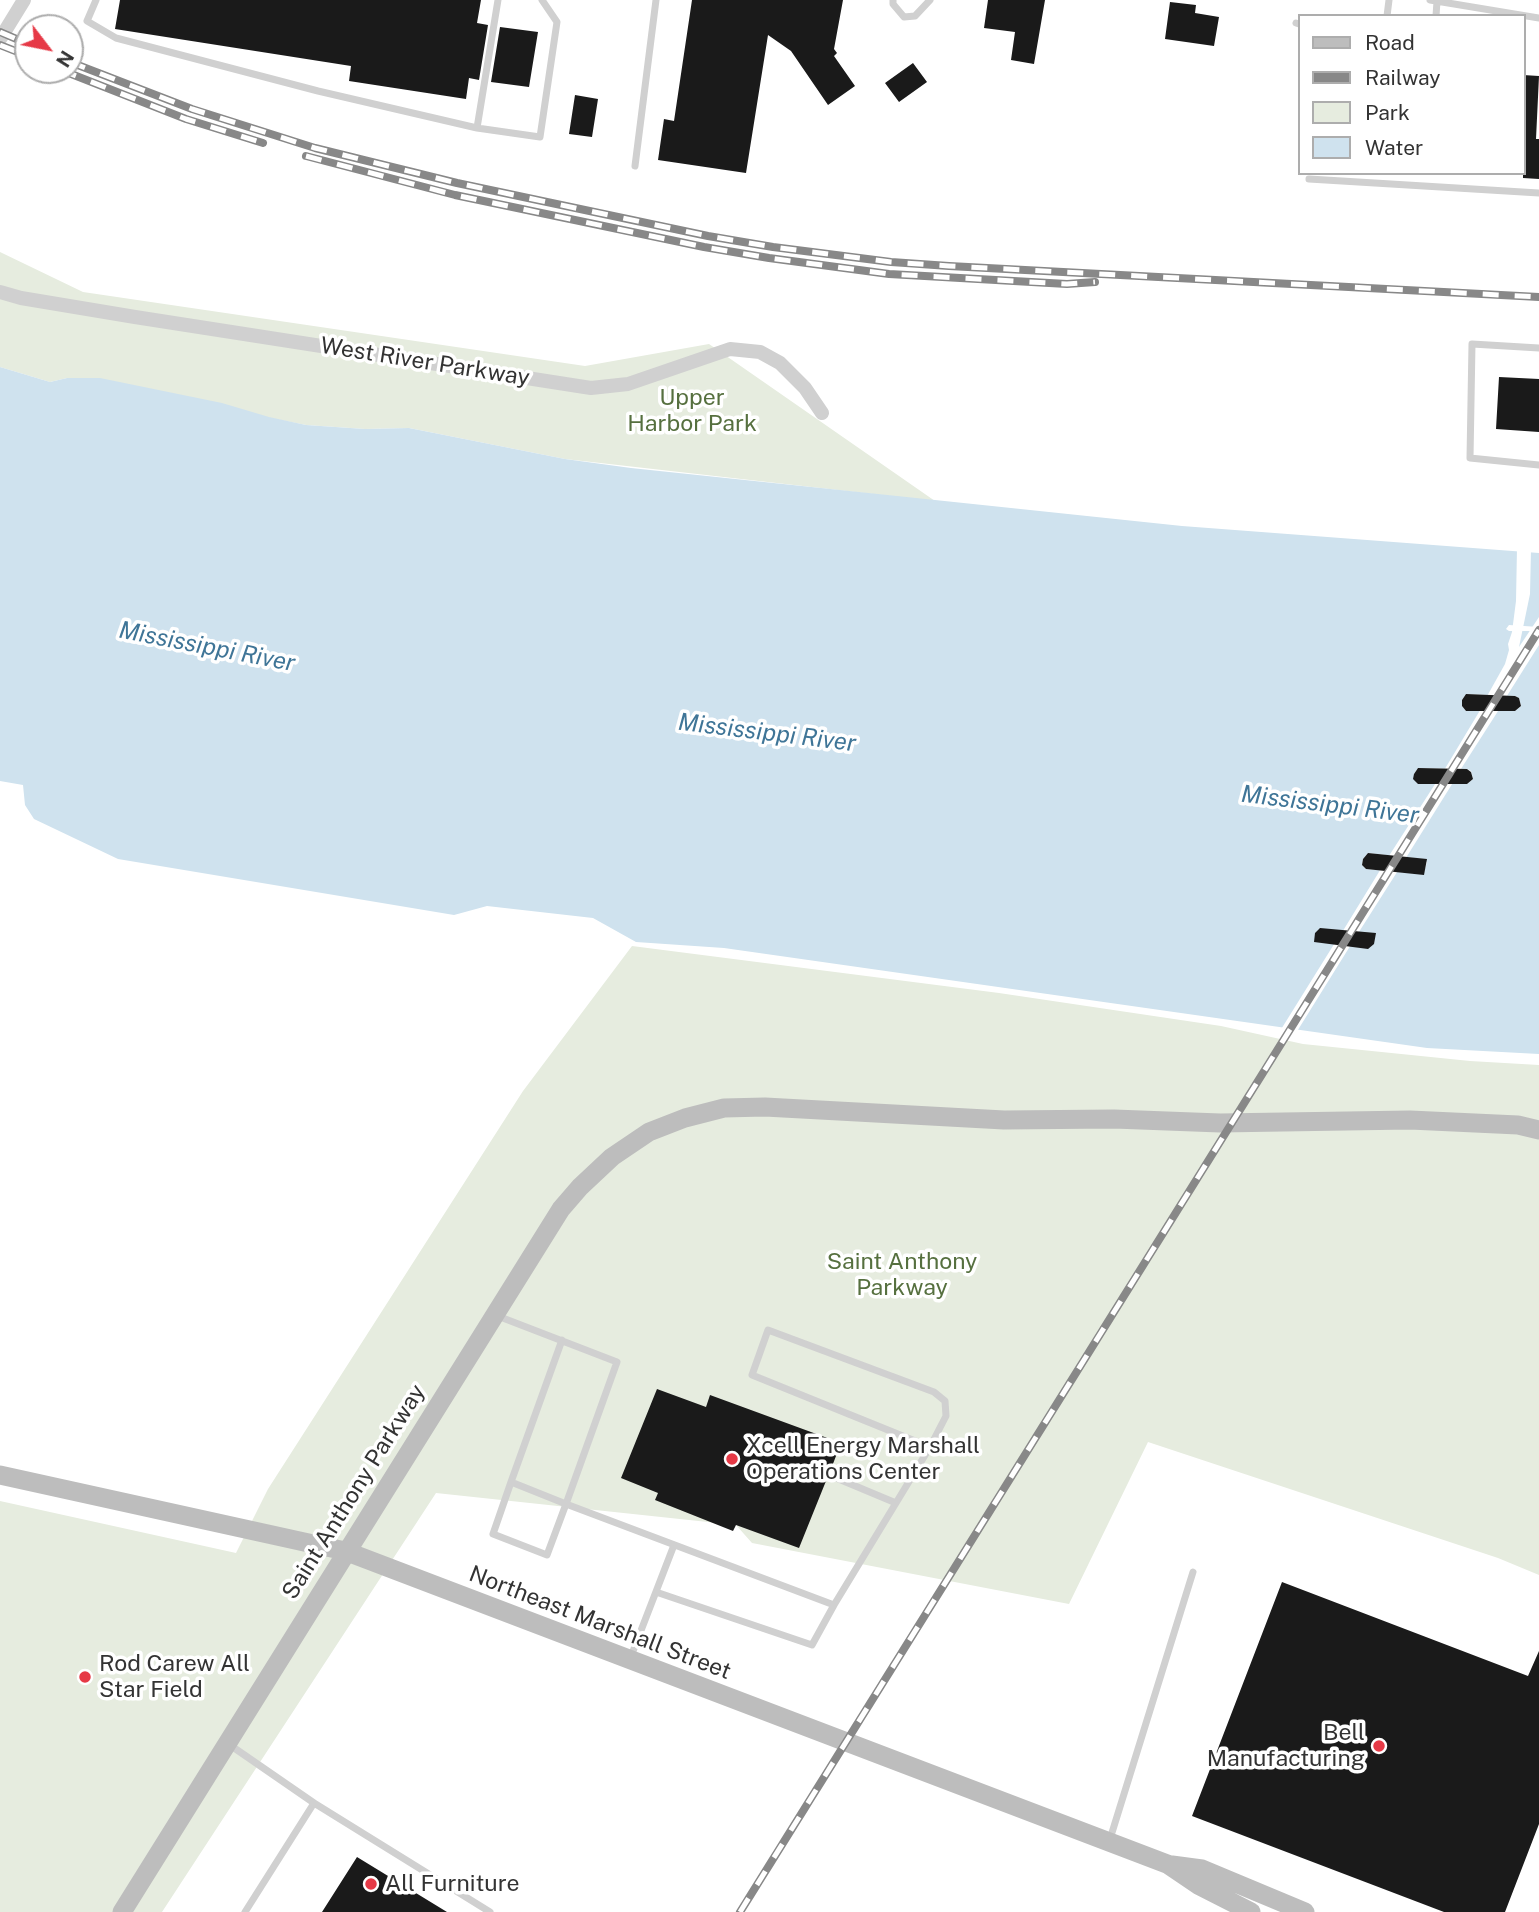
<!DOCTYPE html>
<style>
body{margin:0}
#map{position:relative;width:1539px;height:1912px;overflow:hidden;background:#fff;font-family:"Public Sans",sans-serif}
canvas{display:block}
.legend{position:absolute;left:1298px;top:14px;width:228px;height:161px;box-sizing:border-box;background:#fff;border:2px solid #adadad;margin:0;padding:9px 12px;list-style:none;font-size:21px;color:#333}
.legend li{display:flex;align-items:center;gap:14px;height:35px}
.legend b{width:35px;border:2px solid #adadad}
.north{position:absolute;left:14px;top:14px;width:70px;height:70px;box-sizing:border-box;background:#fff;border:2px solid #adadad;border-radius:50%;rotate:122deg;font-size:19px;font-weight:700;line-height:28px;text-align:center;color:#333}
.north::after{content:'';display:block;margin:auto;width:24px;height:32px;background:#e63946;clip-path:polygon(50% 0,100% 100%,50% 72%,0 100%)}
</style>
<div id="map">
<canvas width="1539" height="1912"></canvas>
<ul class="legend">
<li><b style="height:9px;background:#bdbdbd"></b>Road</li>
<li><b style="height:9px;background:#888"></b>Railway</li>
<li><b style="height:19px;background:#e6ecdf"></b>Park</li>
<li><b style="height:19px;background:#cfe2ee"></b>Water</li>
</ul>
<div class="north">N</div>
</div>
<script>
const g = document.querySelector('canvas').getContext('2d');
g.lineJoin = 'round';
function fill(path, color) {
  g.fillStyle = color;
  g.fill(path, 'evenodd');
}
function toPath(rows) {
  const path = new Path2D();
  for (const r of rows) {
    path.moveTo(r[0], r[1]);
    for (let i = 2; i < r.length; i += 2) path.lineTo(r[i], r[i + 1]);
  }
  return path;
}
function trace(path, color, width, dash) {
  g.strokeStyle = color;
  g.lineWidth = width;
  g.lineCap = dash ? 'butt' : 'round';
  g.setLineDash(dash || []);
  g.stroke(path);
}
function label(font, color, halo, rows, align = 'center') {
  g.font = font + ' "Public Sans",sans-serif';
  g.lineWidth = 7;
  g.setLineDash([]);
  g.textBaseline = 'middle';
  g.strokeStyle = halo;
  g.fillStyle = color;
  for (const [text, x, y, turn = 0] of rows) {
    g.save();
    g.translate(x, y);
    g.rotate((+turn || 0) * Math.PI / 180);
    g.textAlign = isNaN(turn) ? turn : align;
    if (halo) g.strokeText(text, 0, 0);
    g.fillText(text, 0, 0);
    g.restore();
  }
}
fill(toPath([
 [0,252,83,292,585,366,709,344,935,501,565,459,409,428,365,429,306,425,67,378,50,382,0,367],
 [632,946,999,993,1221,1026,1303,1044,1470,1061,1539,1065,1539,1575,1498,1558,1148,1442,1069,1604,752,1543,736,1525,436,1493,162,1912,0,1912,0,1501,236,1553,268,1489,523,1091]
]), '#e6ecdf');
fill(toPath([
 [0,367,50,382,67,378,100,378,222,403,269,417,306,425,365,429,409,428,565,459,631,468,1182,526,1539,553,1539,627,1509,625,1506,629,1509,631,1539,631,1539,1054,1427,1048,724,948,636,942,593,918,487,906,454,915,118,859,34,819,25,805,23,785,0,781],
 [1466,694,1515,696,1519,698,1521,706,1515,711,1466,711,1462,706,1462,700],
 [1418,768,1467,769,1471,771,1473,779,1467,784,1418,784,1414,779,1414,774],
 [1368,853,1423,859,1427,862,1424,872,1420,874,1366,869,1362,865,1363,859]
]), '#cfe2ee');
fill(toPath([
 [1517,548,1531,549,1530,594,1519,647,1539,617,1539,645,1505,699,1486,698,1505,664,1509,650,1508,644,1512,632,1516,601],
 [1482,707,1500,708,1459,772,1443,772],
 [1437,781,1454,781,1404,861,1387,859],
 [1382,867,1399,869,1357,935,1341,934],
 [1336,941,1352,943,1296,1033,1280,1031]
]), '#fff');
fill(toPath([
 [120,0,481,0,477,23,488,25,479,80,469,78,466,99,349,81,351,66,115,29],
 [692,0,843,0,834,49,837,53,834,56,855,86,828,105,791,51,768,35,746,173,658,160,664,119,674,121],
 [988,0,1045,0,1034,64,1011,60,1015,32,984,28],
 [1170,2,1196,5,1195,13,1219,17,1214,46,1165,39],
 [500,27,538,32,529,87,491,82],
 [913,63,927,82,899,102,885,83],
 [1523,75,1539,76,1536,139,1539,139,1539,179,1523,178],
 [575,95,598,99,592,137,569,134],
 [1499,377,1539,379,1539,432,1496,429],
 [1466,694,1515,696,1519,698,1521,706,1515,711,1466,711,1462,706,1462,700],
 [1418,768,1467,769,1471,772,1473,779,1467,784,1418,784,1413,779,1414,774],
 [1368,853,1427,859,1424,875,1366,869,1362,865,1363,859],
 [1320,928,1376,933,1374,944,1368,949,1314,942,1315,933],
 [657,1389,706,1407,710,1395,841,1443,831,1469,826,1470,823,1473,826,1481,799,1548,736,1525,733,1531,655,1500,658,1493,621,1478],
 [1282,1582,1528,1676,1539,1651,1539,1824,1505,1912,1444,1912,1192,1816],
 [357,1857,447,1912,322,1912]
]), '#1a1a1a');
trace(toPath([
 [96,0,87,21,116,38,318,91,477,128,498,0],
 [893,0,893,4,904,17,915,16,930,0],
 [1430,0,1539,18],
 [1387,16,1389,0],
 [1436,16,1437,1],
 [1296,23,1299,24],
 [477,128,540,137,557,22,542,0],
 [635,166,656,0],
 [1309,179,1539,193],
 [1539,348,1472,344,1470,458,1539,465],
 [495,1315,617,1362,566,1504,834,1605,930,1447,946,1416,945,1401,934,1392,768,1330,752,1375,930,1447],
 [829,1475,896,1503],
 [511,1482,566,1504,547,1555,493,1534,511,1482,562,1340],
 [656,1592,812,1645,834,1605],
 [630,1659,674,1545],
 [227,1743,314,1803,245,1912],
 [314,1803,490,1912],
 [1110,1839,1193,1572]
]), '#d0d0d0', 7);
trace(toPath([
 [0,39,24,0],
 [0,292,21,298,135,317,591,388,628,384,730,349,760,352,780,363,805,388,822,413]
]), '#d0d0d0', 14);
trace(toPath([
 [0,1475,345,1551,1167,1864,1198,1885,1251,1912],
 [1172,1865,1202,1869,1305,1912],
 [122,1912,561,1209,580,1187,612,1157,649,1132,685,1118,724,1108,765,1107,1004,1120,1114,1119,1220,1123,1410,1120,1518,1125,1539,1130]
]), '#bdbdbd', 19);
const rail = toPath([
 [0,32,28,44],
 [0,45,28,56],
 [70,62,192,109,315,148,457,183,708,236,773,247,891,262,949,266,1539,297],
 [61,70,186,119,263,143],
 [306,156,455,195,704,247,769,258,889,274,1067,284,1095,282],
 [740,1912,1539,630]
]);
trace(rail, '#888', 8);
trace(rail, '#fff', 5, [16]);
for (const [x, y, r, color] of [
 [732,1459,7,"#e63946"],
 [85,1677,7,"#e63946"],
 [1379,1746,7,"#e63946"],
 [371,1884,7,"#e63946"]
]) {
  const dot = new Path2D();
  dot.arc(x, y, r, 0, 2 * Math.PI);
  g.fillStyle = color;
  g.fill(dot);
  trace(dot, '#fff', 2.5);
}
label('23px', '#333', '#fff', [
 ["West River Parkway",425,362,9],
 ["Saint Anthony Parkway",354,1492,-58],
 ["Northeast Marshall Street",600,1623,21]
]);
label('23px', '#56703f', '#fff', [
 ["Upper",692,398],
 ["Harbor Park",692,424],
 ["Saint Anthony",902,1262],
 ["Parkway",902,1288]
]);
label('23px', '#333', '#fff', [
 ["Xcell Energy Marshall",746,1446],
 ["Operations Center",746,1472],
 ["Rod Carew All",99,1664],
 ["Star Field",99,1690],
 ["Bell",1365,1733,"right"],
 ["Manufacturing",1365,1759,"right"],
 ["All Furniture",385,1884]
], 'left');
label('italic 24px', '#3f7597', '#fff', [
 ["Mississippi River",207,647,11],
 ["Mississippi River",767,733,7],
 ["Mississippi River",1330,805,7]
]);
</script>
